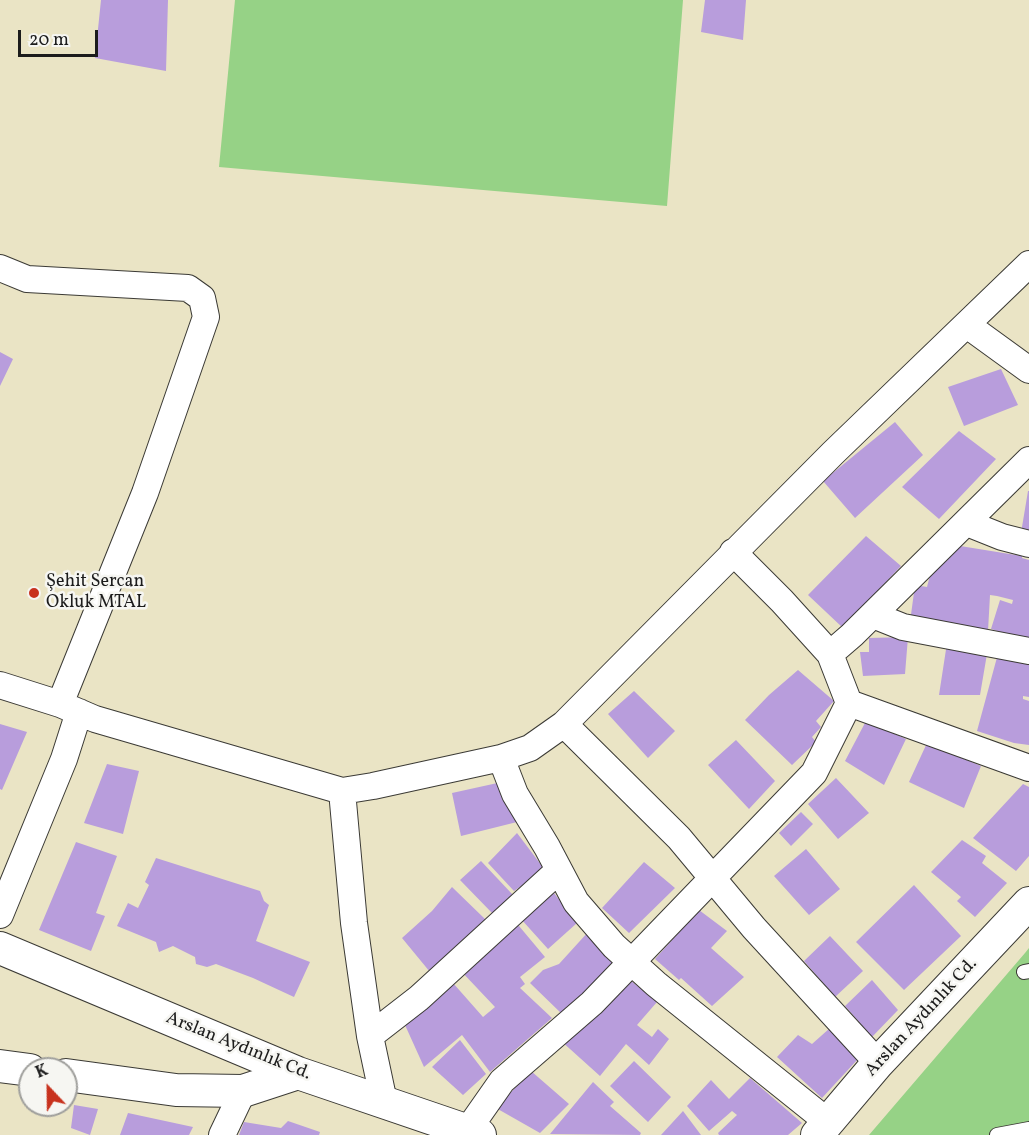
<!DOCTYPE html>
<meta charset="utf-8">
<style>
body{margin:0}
#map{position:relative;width:1029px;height:1135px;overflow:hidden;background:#eae4c5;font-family:Vollkorn,serif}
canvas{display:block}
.north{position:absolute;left:18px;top:1057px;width:60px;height:60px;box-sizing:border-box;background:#f6f6f2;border:2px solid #9f9f9c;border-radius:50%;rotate:338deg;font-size:16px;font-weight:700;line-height:24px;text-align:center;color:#1c1c1c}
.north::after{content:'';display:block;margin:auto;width:21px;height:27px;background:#c8321e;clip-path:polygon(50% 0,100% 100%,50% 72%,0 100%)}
.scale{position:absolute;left:18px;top:30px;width:80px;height:27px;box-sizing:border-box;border:3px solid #1c1c1c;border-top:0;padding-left:8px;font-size:18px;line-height:21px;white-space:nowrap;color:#1c1c1c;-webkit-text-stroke:4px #f6f6f2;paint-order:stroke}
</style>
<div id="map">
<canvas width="1029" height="1135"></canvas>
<div class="north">K</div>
<div class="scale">20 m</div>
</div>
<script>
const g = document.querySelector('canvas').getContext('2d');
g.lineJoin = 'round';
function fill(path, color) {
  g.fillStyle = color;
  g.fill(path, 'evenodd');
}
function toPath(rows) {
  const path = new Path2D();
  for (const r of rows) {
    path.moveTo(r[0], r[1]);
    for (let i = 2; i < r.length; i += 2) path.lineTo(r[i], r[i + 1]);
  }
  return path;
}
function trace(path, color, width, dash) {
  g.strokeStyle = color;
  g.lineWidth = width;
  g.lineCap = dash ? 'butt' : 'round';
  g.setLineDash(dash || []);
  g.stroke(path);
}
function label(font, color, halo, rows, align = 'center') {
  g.font = font + ' Vollkorn,serif';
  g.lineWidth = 5;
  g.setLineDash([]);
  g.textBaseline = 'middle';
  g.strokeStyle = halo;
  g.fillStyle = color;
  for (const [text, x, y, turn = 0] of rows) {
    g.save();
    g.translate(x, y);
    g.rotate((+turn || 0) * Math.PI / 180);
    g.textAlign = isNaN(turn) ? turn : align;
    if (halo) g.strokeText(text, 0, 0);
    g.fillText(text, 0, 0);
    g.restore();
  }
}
fill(toPath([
 [235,0,683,0,667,206,219,167],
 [1029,948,1029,1135,869,1135,1025,953]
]), '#96d286');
fill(toPath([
 [101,0,168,0,166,71,95,58],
 [705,0,746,0,743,40,701,32],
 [0,352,13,359,0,386],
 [1001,369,1018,405,964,426,948,387],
 [895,422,923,455,855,518,823,481],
 [959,431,996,459,939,519,902,487],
 [1028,491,1029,491,1029,535,1021,533],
 [866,536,901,566,843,628,808,595],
 [954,545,1022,556,1022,558,1029,560,1029,641,991,629,1000,600,1012,604,1013,600,997,596,990,595,988,631,910,622,915,585,927,587,934,560,947,561],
 [908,637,905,674,863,676,860,652,869,652,869,638],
 [947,643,988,648,980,695,939,695],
 [999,650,1029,662,1029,697,1023,696,1023,699,1029,701,1029,745,1014,743,977,731],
 [798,670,834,701,816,721,821,727,812,737,816,742,792,765,745,720,769,695],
 [634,691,675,731,648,758,608,714],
 [866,721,906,739,884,785,845,761],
 [0,724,27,732,2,790,0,789],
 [736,740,775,781,749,809,708,765],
 [927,743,981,766,964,808,909,782],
 [107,764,139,771,123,834,84,823],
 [836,778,869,813,838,839,808,804],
 [502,782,517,822,461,836,452,793],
 [1023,784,1029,787,1029,856,1016,871,973,838],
 [801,812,813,824,791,846,779,833],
 [517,833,545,870,514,891,488,863],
 [962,840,986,856,982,863,1007,883,975,917,957,901,961,897,931,872],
 [76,842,117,856,96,913,105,916,91,951,39,930],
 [806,849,840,889,809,915,774,876],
 [156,858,260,891,264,901,269,905,256,941,310,962,294,997,253,978,216,964,207,967,196,964,195,957,173,946,159,952,156,942,117,926,128,903,138,908,149,885,145,882],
 [481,861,513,895,493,914,460,880],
 [644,862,675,888,629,933,602,908],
 [914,885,961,936,904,990,856,942],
 [452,887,486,920,430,972,402,938,432,911],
 [554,893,577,923,548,949,521,919],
 [699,910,727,931,711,948,744,977,712,1006,681,978,679,980,655,959],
 [514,920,545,957,520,977,525,984,520,988,552,1018,490,1072,462,1035,424,1067,405,1025,453,983,483,1017,495,1007,460,970],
 [589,931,616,963,564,1016,530,983,543,970,559,964],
 [830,936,863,971,835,997,804,961],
 [630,980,657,1002,637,1025,652,1037,658,1029,669,1039,649,1065,626,1044,600,1076,560,1040],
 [872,980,898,1010,872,1037,845,1006],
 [830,1028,858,1059,822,1098,777,1057,798,1035,812,1044],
 [460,1040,486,1074,463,1095,432,1067],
 [634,1061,671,1097,648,1122,610,1086],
 [531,1071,569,1104,540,1133,496,1108],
 [750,1078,802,1123,788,1135,719,1135,718,1133,737,1115,732,1111,709,1131,687,1106,711,1080,729,1099],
 [593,1082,614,1102,610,1106,641,1133,640,1135,550,1134],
 [74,1105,98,1109,90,1135,71,1128],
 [683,1111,701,1135,661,1135],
 [128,1113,193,1127,189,1135,120,1135],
 [288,1121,320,1132,319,1135,239,1135,244,1122,281,1128]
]), '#b89ddc');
const service = toPath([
 [1024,972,1029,971],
 [997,1135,1029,1129]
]);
const minor = toPath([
 [0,268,27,279,188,288,202,298,206,317,145,493,60,704],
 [967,325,1029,370],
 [967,523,1002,537,1029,544],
 [733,552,782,601,830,654],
 [873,615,903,627,1029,651],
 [0,685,60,704,95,719,342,791,373,786,501,758,530,748,564,724,833,453,1029,264],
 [849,703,1029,768],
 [564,724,679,838,754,928,878,1063],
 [501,758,515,794,547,847,576,902,614,946,656,984,828,1122],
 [342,791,354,923,370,1036,384,1102],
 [0,915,64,759,79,712],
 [370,1036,419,998,559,870],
 [467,1131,502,1081,592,1003,814,773,849,703,830,654,852,635,1029,460],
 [222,1135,243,1091]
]);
const tertiary = toPath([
 [0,948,298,1073,480,1135],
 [0,1066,30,1070],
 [66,1075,176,1090,243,1091,298,1073],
 [817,1135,878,1063,1029,903]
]);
trace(service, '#3b3a35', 16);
trace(minor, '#3b3a35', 28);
trace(tertiary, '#3b3a35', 34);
trace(service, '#fff', 14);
trace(minor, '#fff', 26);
trace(tertiary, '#fff', 32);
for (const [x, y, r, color] of [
 [34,593,6,"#c8321e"]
]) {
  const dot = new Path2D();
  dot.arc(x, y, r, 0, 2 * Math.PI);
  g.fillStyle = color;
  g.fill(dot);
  trace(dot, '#f6f6f2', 2);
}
label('18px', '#1c1c1c', '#f6f6f2', [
 ["Şehit Sercan",46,583],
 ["Okluk MTAL",46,604]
], 'left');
label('18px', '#1c1c1c', '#f6f6f2', [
 ["Arslan Aydınlık Cd.",922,1018,-47],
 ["Arslan Aydınlık Cd.",238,1047,22]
]);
</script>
